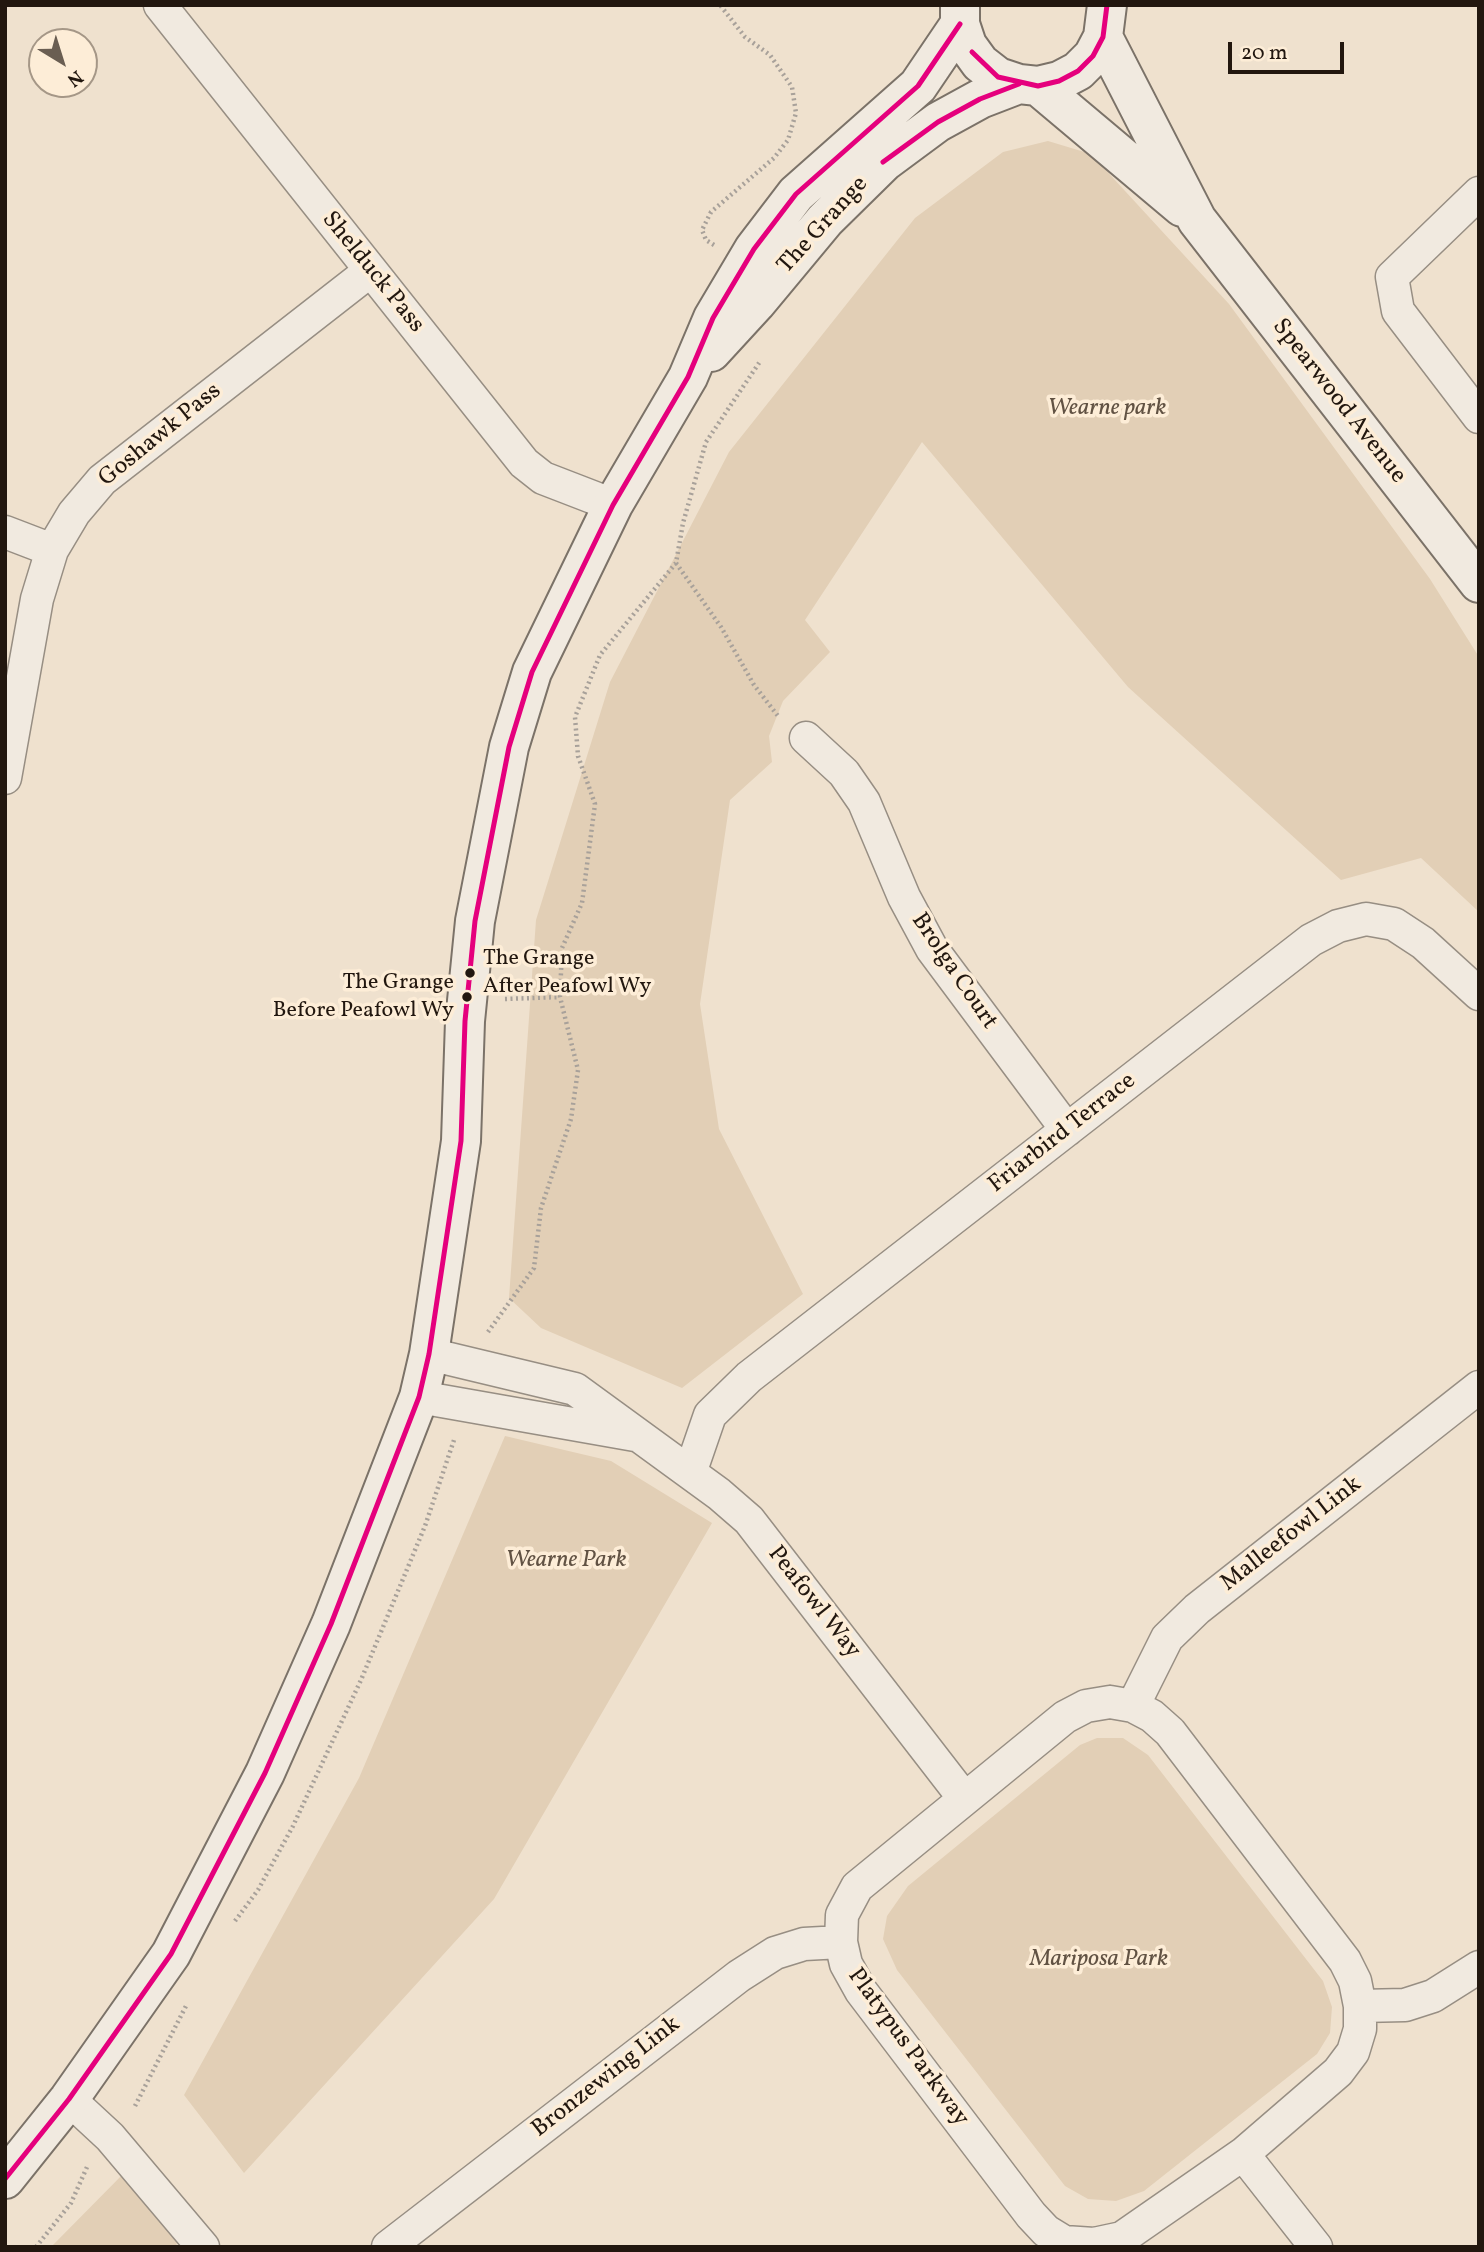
<!DOCTYPE html>
<style>
body{margin:0}
#map{position:relative;width:1484px;height:2252px;overflow:hidden;background:#efe1ce;font-family:Vollkorn,serif}
canvas{display:block}
.frame{position:absolute;inset:0;border:7px solid #22170f;pointer-events:none}
.north{position:absolute;left:28px;top:28px;width:70px;height:70px;box-sizing:border-box;background:#fdedd7;border:2px solid #a59787;border-radius:50%;rotate:142deg;font-size:19px;font-weight:700;line-height:28px;text-align:center;color:#22170f}
.north::after{content:'';display:block;margin:auto;width:24px;height:32px;background:#6a5e52;clip-path:polygon(50% 0,100% 100%,50% 72%,0 100%)}
.scale{position:absolute;left:1228px;top:42px;width:116px;height:32px;box-sizing:border-box;border:4px solid #22170f;border-top:0;padding-left:9px;font-size:21px;line-height:24px;white-space:nowrap;color:#22170f;-webkit-text-stroke:5px #fdedd7;paint-order:stroke}
</style>
<div id="map">
<canvas width="1484" height="2252"></canvas>
<div class="frame"></div>
<div class="north">N</div>
<div class="scale">20 m</div>
</div>
<script>
const g = document.querySelector('canvas').getContext('2d');
g.lineJoin = 'round';
function fill(path, color) {
  g.fillStyle = color;
  g.fill(path, 'evenodd');
}
function toPath(rows) {
  const path = new Path2D();
  for (const r of rows) {
    path.moveTo(r[0], r[1]);
    for (let i = 2; i < r.length; i += 2) path.lineTo(r[i], r[i + 1]);
  }
  return path;
}
function trace(path, color, width, dash) {
  g.strokeStyle = color;
  g.lineWidth = width;
  g.lineCap = dash ? 'butt' : 'round';
  g.setLineDash(dash || []);
  g.stroke(path);
}
function label(font, color, halo, rows, align = 'center') {
  g.font = font + ' Vollkorn,serif';
  g.lineWidth = 7;
  g.setLineDash([]);
  g.textBaseline = 'middle';
  g.strokeStyle = halo;
  g.fillStyle = color;
  for (const [text, x, y, turn = 0] of rows) {
    g.save();
    g.translate(x, y);
    g.rotate((+turn || 0) * Math.PI / 180);
    g.textAlign = isNaN(turn) ? turn : align;
    if (halo) g.strokeText(text, 0, 0);
    g.fillText(text, 0, 0);
    g.restore();
  }
}
fill(toPath([
 [1048,141,1091,154,1229,304,1430,579,1479,657,1479,912,1421,858,1341,880,1128,687,922,442,805,620,830,652,783,701,769,736,772,762,730,800,700,1004,719,1129,803,1294,682,1388,541,1328,509,1298,536,920,610,682,729,452,915,218,1003,152],
 [505,1436,611,1461,712,1523,494,1899,244,2173,184,2095,359,1778],
 [1097,1738,1123,1738,1148,1755,1323,1981,1332,2007,1330,2033,1317,2054,1144,2191,1116,2201,1088,2199,1065,2186,897,1970,883,1939,887,1916,908,1886,1080,1745],
 [128,2169,180,2227,176,2247,51,2247]
]), '#e2cfb6');
const street = toPath([
 [160,5,524,463,543,478,613,505],
 [1479,193,1392,277,1398,311,1479,417],
 [5,532,52,550],
 [806,738,844,773,864,802,904,897,932,949,1067,1130],
 [5,778,37,599,52,550,74,513,102,480,370,271],
 [429,1354,575,1389,719,1494,749,1520,964,1798],
 [419,1397,635,1435],
 [690,1473,710,1415,749,1377,1311,940,1338,926,1366,919,1394,924,1423,943,1479,994],
 [1110,1702,1133,1706,1152,1716,1170,1732,1345,1961,1355,1981,1360,2006,1360,2029,1353,2052,1338,2072,1243,2154,1122,2238,1094,2244,1064,2242,1046,2231,1031,2215,861,1991,846,1964,841,1942,842,1915,857,1887,1065,1717,1086,1706,1110,1702],
 [1133,1706,1167,1638,1197,1609,1479,1387],
 [1360,2006,1405,2005,1433,1996,1479,1967],
 [69,2099,110,2137,203,2247],
 [1243,2154,1316,2247],
 [388,2247,739,1976,775,1953,804,1944,841,1942]
]);
const secondary = toPath([
 [960,5,960,24,967,45,980,63,998,77,1019,84,1038,86,1059,81,1078,71,1093,56,1103,37,1107,5],
 [1103,37,1197,220,1479,583],
 [1038,86,1182,207],
 [711,352,756,303,825,220,884,162,938,122,980,99,1019,84],
 [5,2179,69,2099,171,1954,265,1773,331,1624,419,1397,429,1354,461,1141,465,1021,475,921,509,747,532,672,613,505,688,377,713,318,754,249,796,194,918,86,960,24]
]);
trace(street, '#978e83', 35);
trace(secondary, '#7b7268', 42);
trace(toPath([
 [714,245,706,240,702,230,711,212,774,158,788,140,796,113,792,87,770,55,745,37,720,5],
 [676,563,721,627,754,685,778,716],
 [505,999,560,997],
 [488,1332,534,1268,541,1208,571,1119,578,1070,560,997,562,948,582,903,595,804,578,756,575,717,600,655,676,563,683,523,706,442,761,360],
 [235,1921,258,1890,293,1826,361,1680,425,1526,454,1440],
 [135,2106,187,2004],
 [36,2247,71,2203,87,2167]
]), '#a8a19a', 4.5, [2, 3.5]);
trace(street, '#f1eae0', 32);
trace(secondary, '#f1eae0', 38);
trace(toPath([
 [972,52,998,77,1038,86,1059,81,1078,71,1093,56,1103,37,1107,5],
 [883,162,938,122,980,99,1019,84],
 [5,2179,69,2099,171,1954,265,1773,331,1624,419,1397,429,1354,461,1141,465,1021,475,921,509,747,532,672,613,505,688,377,713,318,754,249,796,194,918,86,960,24]
]), '#e5007d', 5);
for (const [x, y, r, color] of [
 [470,973,6,"#22170f"],
 [467,997,6,"#22170f"]
]) {
  const dot = new Path2D();
  dot.arc(x, y, r, 0, 2 * Math.PI);
  g.fillStyle = color;
  g.fill(dot);
  trace(dot, '#fdedd7', 2.5);
}
label('22px', '#22170f', '#fdedd7', [
 ["The Grange",483,960],
 ["After Peafowl Wy",483,988],
 ["The Grange",454,984,"right"],
 ["Before Peafowl Wy",454,1012,"right"]
], 'left');
label('24px', '#22170f', '#fdedd7', [
 ["The Grange",824,226,-48],
 ["Shelduck Pass",372,273,51],
 ["Spearwood Avenue",1338,402,52],
 ["Goshawk Pass",161,436,-39],
 ["Brolga Court",953,972,56],
 ["Friarbird Terrace",1063,1134,-38],
 ["Malleefowl Link",1292,1535,-38],
 ["Peafowl Way",813,1603,52],
 ["Platypus Parkway",907,2048,54],
 ["Bronzewing Link",607,2078,-38]
]);
label('italic 24px', '#615243', '#fdedd7', [
 ["Wearne park",1107,410],
 ["Wearne Park",566,1562],
 ["Mariposa Park",1099,1961]
]);
</script>
